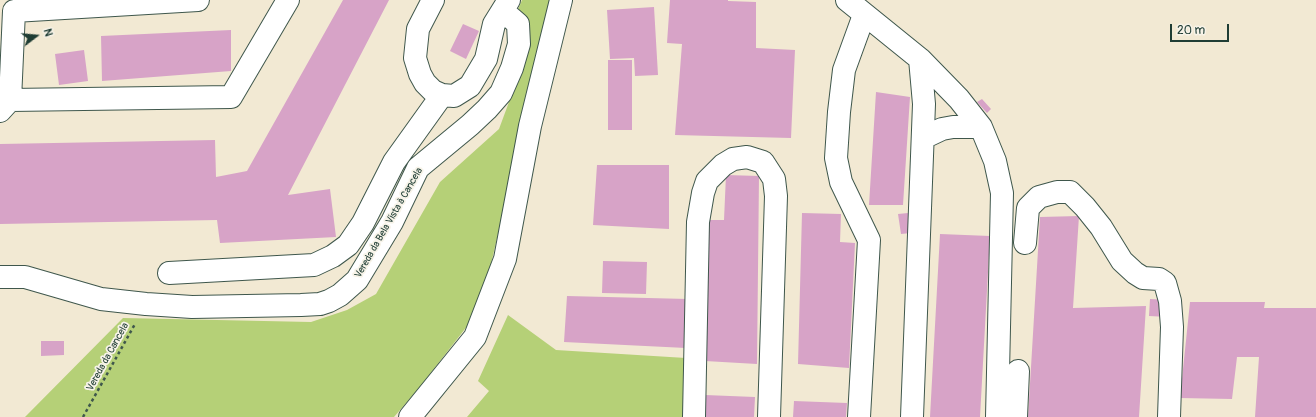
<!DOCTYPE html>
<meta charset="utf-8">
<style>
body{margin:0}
#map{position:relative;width:1316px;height:417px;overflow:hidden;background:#f2e9d3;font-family:Pangolin,sans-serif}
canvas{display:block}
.north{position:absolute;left:16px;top:16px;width:40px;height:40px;-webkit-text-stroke:3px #f7f3e8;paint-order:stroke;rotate:74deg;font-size:11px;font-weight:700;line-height:16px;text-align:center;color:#1f3d34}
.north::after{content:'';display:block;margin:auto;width:14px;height:18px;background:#1f3d34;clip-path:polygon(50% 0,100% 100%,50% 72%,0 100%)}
.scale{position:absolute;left:1170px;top:24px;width:59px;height:18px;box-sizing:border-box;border:2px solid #1f3d34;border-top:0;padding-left:5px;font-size:12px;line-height:14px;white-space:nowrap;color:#1f3d34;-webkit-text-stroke:3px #f7f3e8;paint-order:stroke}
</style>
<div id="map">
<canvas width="1316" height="417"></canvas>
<div class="north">N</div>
<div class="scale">20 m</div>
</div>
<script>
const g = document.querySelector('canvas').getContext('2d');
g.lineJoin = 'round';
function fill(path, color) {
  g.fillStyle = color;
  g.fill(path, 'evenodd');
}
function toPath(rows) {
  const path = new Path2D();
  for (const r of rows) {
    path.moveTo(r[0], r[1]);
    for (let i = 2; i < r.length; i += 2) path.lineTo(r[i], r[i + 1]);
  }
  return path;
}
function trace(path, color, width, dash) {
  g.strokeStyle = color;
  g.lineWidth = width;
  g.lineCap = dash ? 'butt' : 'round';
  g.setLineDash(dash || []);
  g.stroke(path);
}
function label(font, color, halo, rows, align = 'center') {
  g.font = font + ' Pangolin,sans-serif';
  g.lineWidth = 3.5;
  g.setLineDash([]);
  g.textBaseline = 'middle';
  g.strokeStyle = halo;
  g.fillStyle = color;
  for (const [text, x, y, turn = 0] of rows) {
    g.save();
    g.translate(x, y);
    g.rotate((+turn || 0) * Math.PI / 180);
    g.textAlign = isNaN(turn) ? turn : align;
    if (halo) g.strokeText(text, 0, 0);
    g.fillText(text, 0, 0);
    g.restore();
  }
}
fill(toPath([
 [522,0,552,0,491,264,468,325,419,388,394,417,25,417,123,318,311,322,347,310,376,294,440,182,499,129,526,56,513,21],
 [508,315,556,350,686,358,683,417,467,417,489,391,478,381]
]), '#b5d077');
fill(toPath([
 [343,0,389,0,288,195,330,189,336,237,220,243,217,220,0,224,0,144,215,140,216,177,247,171],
 [670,0,728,0,728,1,756,2,756,48,795,50,791,138,675,135,682,44,667,43],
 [654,7,658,75,635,76,634,58,610,59,607,10],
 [463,24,479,31,466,59,450,51],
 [231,30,231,71,102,81,101,36],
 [84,50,88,81,59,85,55,54],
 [608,60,632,60,632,130,608,130],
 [876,92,910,97,903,205,869,205],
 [982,99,991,109,987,113,977,102],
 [597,165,669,165,669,229,593,225],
 [726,175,759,176,757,364,705,361,709,220,724,220],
 [802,213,841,214,840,242,855,243,849,368,798,364],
 [908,213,911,233,901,234,898,214],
 [1079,216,1073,308,1146,306,1139,417,1028,417,1040,217],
 [940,234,990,236,980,417,930,417],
 [603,261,647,262,646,294,602,293],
 [567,296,688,299,686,348,564,342],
 [1150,299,1169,300,1168,317,1149,316],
 [1190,302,1265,302,1264,308,1316,308,1316,417,1255,417,1259,357,1237,357,1232,399,1180,398],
 [41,341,64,341,64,355,41,356],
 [705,395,755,397,754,417,703,417],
 [794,401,847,403,846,417,793,417]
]), '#d7a3c7');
const minor = toPath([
 [433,0,418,29,415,58,420,74,425,83,433,91,442,95],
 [847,0,920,59,959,99,981,127,995,161,1002,193,997,417],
 [10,100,14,11,198,0],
 [0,111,10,100,231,97,288,0],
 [923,138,942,129,953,127,981,127],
 [1025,243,1028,208,1039,197,1057,192,1070,192,1085,207,1101,227,1122,261,1135,273,1143,278,1159,279,1165,283,1170,301,1172,327,1169,417],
 [169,273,314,265,333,256,348,245,363,223,394,162,442,95,454,96,470,86,486,59,494,24,509,0],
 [0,277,25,277,101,299,146,304,192,307,301,305,320,304,329,301,340,295,357,280,392,222,418,168,470,125,487,109,501,93,512,68,519,44,518,24,503,11],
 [410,417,475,337,505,259,530,126,561,0],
 [694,417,698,222,703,193,707,181,723,165,733,159,747,157,763,162,774,179,776,196,769,417],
 [859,417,869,240,841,182,836,158,839,112,844,70,864,15],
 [912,417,924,104,920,59],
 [1016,417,1018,371]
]);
trace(minor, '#3f574c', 24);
trace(toPath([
 [83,417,135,324]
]), '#3f574c', 2.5, [3, 3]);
trace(minor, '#fff', 22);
label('10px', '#1f3d34', '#f7f3e8', [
 ["Vereda da Bela Vista à Cancela",389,223,-60],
 ["Vereda da Cancela",108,357,-61]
]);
</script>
